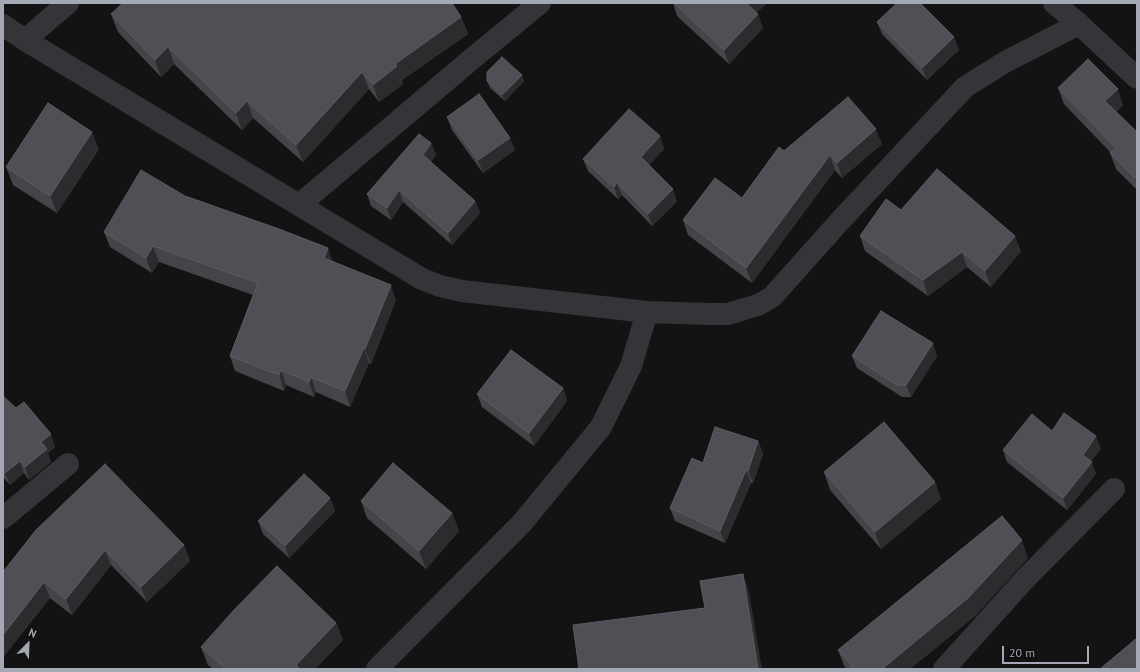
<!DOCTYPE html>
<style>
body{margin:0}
#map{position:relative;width:1140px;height:672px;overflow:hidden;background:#131314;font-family:"PT Sans",sans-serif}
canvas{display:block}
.frame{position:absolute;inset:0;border:4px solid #a4a8b5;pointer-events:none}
.north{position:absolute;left:8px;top:624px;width:40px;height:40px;-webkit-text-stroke:3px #0e0e0f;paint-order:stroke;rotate:23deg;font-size:11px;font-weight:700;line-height:16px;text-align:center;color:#a4a8b5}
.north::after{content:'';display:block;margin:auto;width:14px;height:18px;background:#a4a8b5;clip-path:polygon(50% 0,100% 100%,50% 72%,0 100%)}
.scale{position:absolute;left:1002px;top:646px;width:87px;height:18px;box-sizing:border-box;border:2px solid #a4a8b5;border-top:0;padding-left:5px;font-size:12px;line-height:14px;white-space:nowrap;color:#a4a8b5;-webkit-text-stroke:3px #0e0e0f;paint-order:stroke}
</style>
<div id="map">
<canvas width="1140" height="672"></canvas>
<div class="frame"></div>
<div class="north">N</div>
<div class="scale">20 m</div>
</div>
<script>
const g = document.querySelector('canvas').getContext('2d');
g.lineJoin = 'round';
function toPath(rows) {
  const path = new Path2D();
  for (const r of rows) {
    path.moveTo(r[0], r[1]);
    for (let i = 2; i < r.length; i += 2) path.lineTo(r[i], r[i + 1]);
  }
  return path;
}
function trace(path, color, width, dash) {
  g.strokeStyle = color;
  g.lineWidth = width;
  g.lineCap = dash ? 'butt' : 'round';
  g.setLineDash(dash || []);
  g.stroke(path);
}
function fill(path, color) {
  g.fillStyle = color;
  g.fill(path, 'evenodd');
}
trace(toPath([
 [1054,3,1079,24,1137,78],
 [3,25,25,40,422,279,440,286,462,291,647,312,710,314,728,314,744,309,758,305,772,297,839,222,965,87,1005,62,1079,24],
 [25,40,68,3],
 [299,205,473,58,540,3],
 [3,518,68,464],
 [377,669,522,523,601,427,631,366,647,312],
 [944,669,1025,579,1114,489]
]), '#343439', 22);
fill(toPath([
 [673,3,767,3,756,13,763,28,729,64,677,16],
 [111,14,461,17,468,34,402,80,403,84,379,102,369,89,303,162,253,118,242,130,174,64,161,77,118,32],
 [877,22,959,50,927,80,882,34],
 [487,81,524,81,505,101,490,88],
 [1058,88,1123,105,1116,112,1137,132,1137,190,1116,169,1110,153,1111,153,1064,104],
 [447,117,515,150,483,173,452,130],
 [660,136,664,149,649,165,677,201,652,226,622,195,618,199,588,171,583,159],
 [431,143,436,155,431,162,475,201,480,213,452,245,403,202,391,220,371,206,367,194],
 [882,144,842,178,835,170,752,283,688,235,683,220,742,198,784,151],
 [99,149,57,213,13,185,6,167],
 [185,196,333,262,396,300,371,364,369,363,350,407,316,392,314,397,286,385,284,391,235,371,230,356,253,295,159,262,152,273,110,247,104,232],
 [901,210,1021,251,991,287,967,267,928,296,865,251,860,236],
 [852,356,937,356,911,397,902,397,857,368],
 [563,388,567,401,534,446,482,407,477,394],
 [3,396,55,447,48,453,51,462,29,480,24,473,10,485,3,477],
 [1052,431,1101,448,1091,461,1096,474,1067,510,1007,462,1003,450],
 [758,441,763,454,753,483,751,483,725,543,675,521,670,508,703,463],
 [824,472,935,482,941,499,881,549,830,490],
 [330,498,335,511,289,558,263,534,258,521],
 [361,501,452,513,459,531,426,569,367,518],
 [36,530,184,545,190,561,147,602,111,565,72,615,50,598,4,656,3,656,3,572],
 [1028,558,975,616,910,669,846,669,845,668,838,650],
 [336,623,343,640,315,669,213,669,208,665,201,647]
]), '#444449');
fill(toPath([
 [746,3,767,3,751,18],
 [758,14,763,28,729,64,724,50],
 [461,17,468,34,402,80,403,84,379,102,373,85,395,64],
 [954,37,959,50,927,80,922,68],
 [168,47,174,64,161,77,155,60],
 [362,72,369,89,303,162,296,145],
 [522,75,524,81,505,101,502,95],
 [1118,89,1123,105,1111,117,1105,101],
 [247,101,253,118,242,130,236,113],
 [876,129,882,144,842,178,837,163],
 [92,132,99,149,57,213,50,196],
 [660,136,664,149,646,169,641,157],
 [510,138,515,150,483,173,478,160],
 [431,143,436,155,427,167,423,155],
 [830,155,835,170,752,283,746,268],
 [1137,176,1137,184,1135,178],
 [617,183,622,195,618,199,614,187],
 [673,189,677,201,652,226,648,214],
 [399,190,403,202,391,220,387,208],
 [475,201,480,213,452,245,448,233],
 [1015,236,1021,251,991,287,985,271],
 [153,246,159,262,152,273,146,258],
 [328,248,333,263,324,258],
 [962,252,967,267,928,296,923,280],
 [391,285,396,300,371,364,365,349],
 [933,343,937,356,911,397,906,385],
 [364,348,369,363,350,407,345,391],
 [281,370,286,385,284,391,279,375],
 [311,377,316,392,314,397,309,382],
 [563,388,567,401,534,446,529,433],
 [51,434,55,447,48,453,51,462,29,480,25,467,41,442],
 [1096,436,1101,448,1087,467,1083,455],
 [758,441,763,454,753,483,748,471],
 [20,461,24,473,10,485,5,473],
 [1092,462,1096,474,1067,510,1063,498],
 [746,470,751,483,725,543,720,531],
 [935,482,941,499,881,549,875,532],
 [330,498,335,511,289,558,285,546],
 [452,513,459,531,426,569,419,551],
 [1022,540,1028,558,975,616,910,669,882,669],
 [184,545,190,561,147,602,141,587],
 [105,550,111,565,72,615,66,599],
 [743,574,749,592,762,669,758,669],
 [44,582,50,598,4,656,3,653,3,635],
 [336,623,343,640,315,669,297,669,296,665]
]), '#2c2c2f');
const building = toPath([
 [123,3,452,3,461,17,395,64,397,66,373,85,362,72,296,145,247,101,236,113,168,47,155,60,111,14,123,3],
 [674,3,746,3,758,14,724,50,674,3],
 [897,3,920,3,954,37,922,68,877,22,897,3],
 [502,57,522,75,502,95,487,81,487,72,502,57],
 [1088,59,1118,89,1105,101,1137,132,1137,176,1135,178,1110,153,1116,148,1058,88,1088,59],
 [479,94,510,138,478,160,447,117,479,94],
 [848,97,876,129,837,163,830,155,746,268,683,220,715,178,742,198,779,147,784,151,848,97],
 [48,103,92,132,50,196,6,167,48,103],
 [629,109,660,136,641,157,673,189,648,214,617,183,614,187,583,159,629,109],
 [419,134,431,143,423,155,475,201,448,233,399,190,387,208,367,194,419,134],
 [937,169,1015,236,985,271,962,252,923,280,860,236,886,199,901,210,937,169],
 [141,170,185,196,279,229,328,248,324,258,391,285,365,349,364,348,345,391,311,377,309,382,281,370,279,375,230,356,258,283,153,246,146,258,104,232,141,170],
 [881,311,933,343,906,385,897,385,852,356,881,311],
 [511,350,563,388,529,433,477,394,511,350],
 [3,396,16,408,24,402,51,434,41,442,47,449,25,467,20,461,5,473,3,470,3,396],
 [1064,413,1096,436,1083,455,1092,462,1063,498,1003,450,1032,414,1052,431,1064,413],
 [884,422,935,482,875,532,824,472,884,422],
 [715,427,758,441,748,471,746,470,720,531,670,508,692,458,703,463,715,427],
 [393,463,452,513,419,551,361,501,393,463],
 [105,464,184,545,141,587,105,550,66,599,44,582,3,635,3,572,36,530,105,464],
 [304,474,330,498,285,546,258,521,304,474],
 [1002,516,1022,540,968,598,882,669,854,669,838,650,1002,516],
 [277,566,336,623,296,665,300,669,226,669,201,647,234,610,277,566],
 [743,574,758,669,579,669,573,625,705,608,700,581,743,574],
 [1137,638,1137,669,1100,669,1137,638]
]);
fill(building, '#4f4f55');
trace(building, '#5c5d64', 1);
</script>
